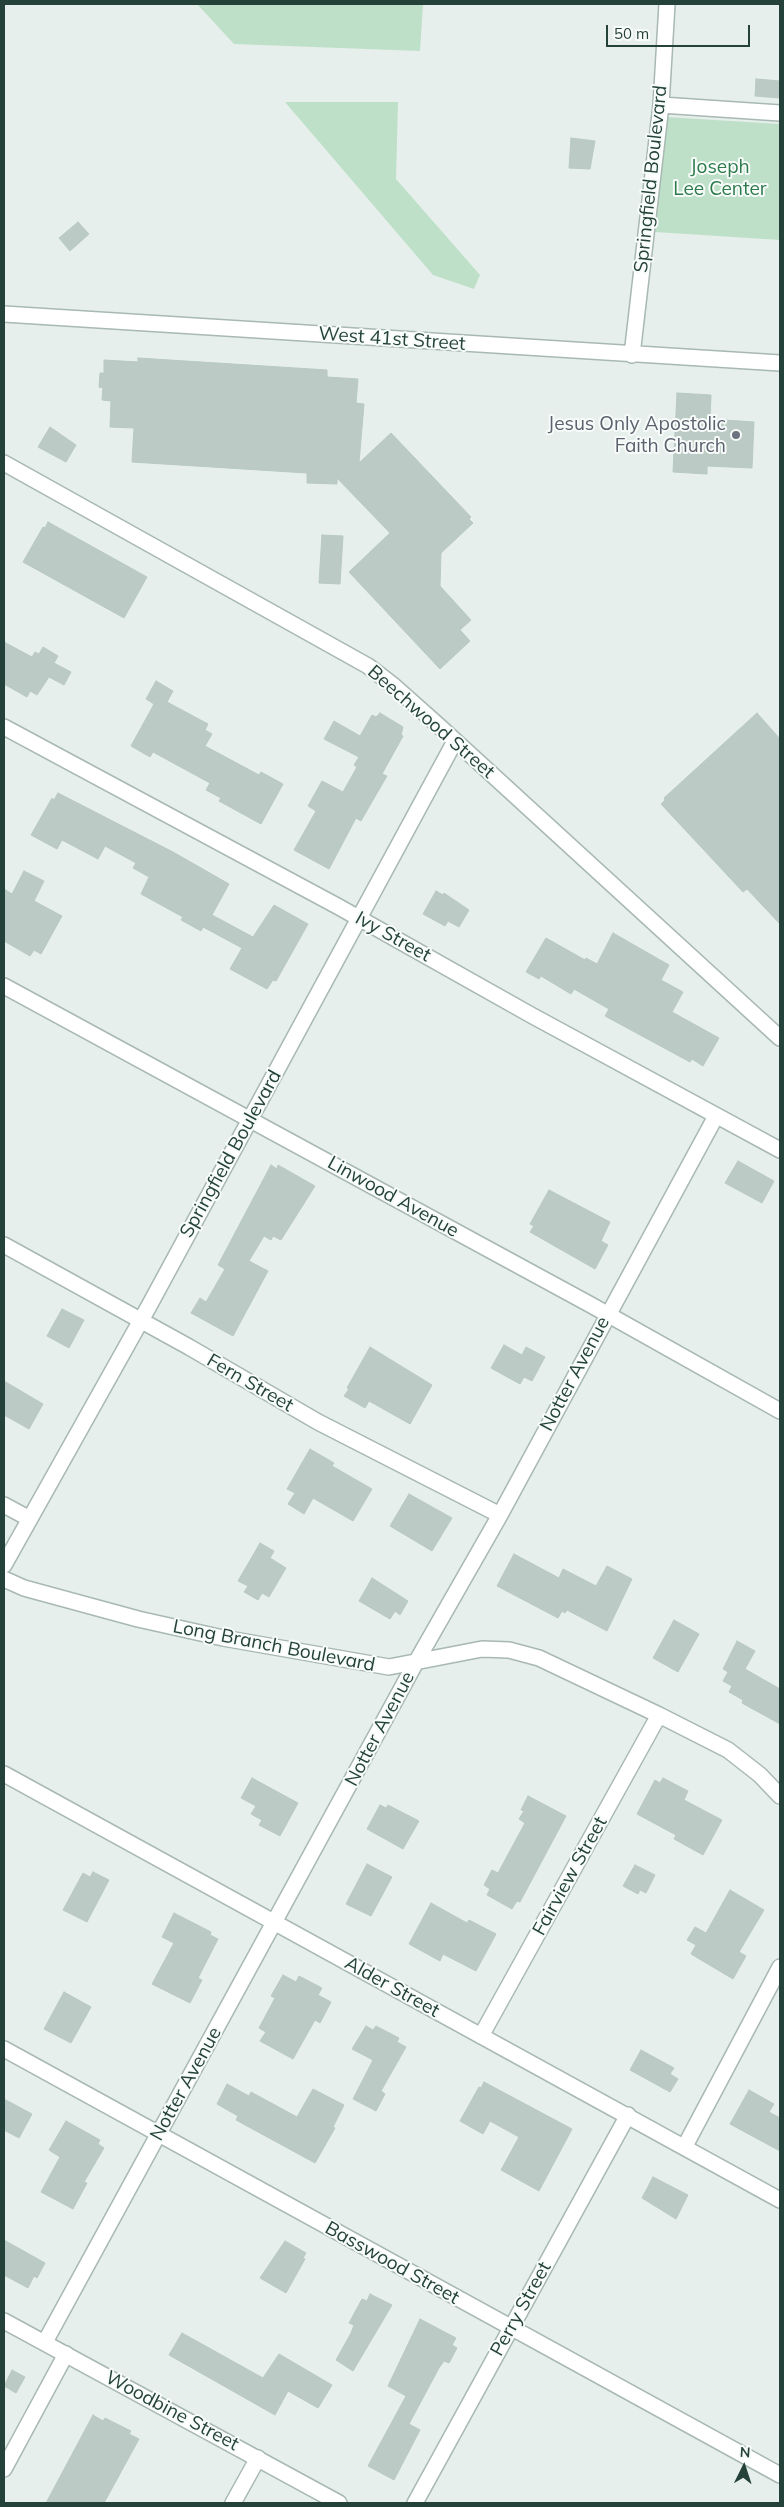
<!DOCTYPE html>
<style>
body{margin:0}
#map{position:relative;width:784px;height:2507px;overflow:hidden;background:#e6efeb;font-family:Mulish,sans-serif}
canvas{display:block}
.frame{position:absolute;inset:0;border:5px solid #24423a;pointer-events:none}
.north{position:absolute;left:719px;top:2442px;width:50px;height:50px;-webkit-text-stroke:4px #f7fbf9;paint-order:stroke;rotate:4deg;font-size:14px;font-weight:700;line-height:20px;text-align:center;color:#24423a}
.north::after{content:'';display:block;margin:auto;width:18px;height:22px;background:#24423a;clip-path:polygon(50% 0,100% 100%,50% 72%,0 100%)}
.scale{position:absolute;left:606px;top:25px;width:144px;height:22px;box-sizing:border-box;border:2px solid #24423a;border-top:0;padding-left:6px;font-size:15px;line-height:18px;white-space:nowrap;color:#24423a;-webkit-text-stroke:4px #f7fbf9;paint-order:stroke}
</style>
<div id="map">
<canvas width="784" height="2507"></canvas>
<div class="frame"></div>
<div class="north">N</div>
<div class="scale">50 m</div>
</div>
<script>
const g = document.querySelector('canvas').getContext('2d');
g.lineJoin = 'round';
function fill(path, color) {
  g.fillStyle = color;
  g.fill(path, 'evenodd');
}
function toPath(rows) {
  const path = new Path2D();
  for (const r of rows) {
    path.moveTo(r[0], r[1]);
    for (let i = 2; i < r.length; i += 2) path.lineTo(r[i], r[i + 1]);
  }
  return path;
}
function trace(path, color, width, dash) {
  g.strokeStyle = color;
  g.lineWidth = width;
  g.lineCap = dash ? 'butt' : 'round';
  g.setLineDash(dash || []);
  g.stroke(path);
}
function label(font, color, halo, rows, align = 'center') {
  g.font = font + ' Mulish,sans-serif';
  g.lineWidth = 4;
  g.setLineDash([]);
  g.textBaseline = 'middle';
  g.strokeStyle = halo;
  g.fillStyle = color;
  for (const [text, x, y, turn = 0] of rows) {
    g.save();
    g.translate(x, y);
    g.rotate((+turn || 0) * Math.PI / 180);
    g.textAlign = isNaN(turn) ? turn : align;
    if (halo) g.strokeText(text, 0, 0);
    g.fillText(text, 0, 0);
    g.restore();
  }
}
fill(toPath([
 [197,4,423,4,420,51,234,44],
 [285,102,398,102,396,179,480,275,474,289,433,275],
 [666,117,780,124,780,240,655,232]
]), '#bfe0c8');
const building = toPath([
 [756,79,780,81,780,98,755,96,756,79],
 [571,138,595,141,590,169,569,168,571,138],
 [78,222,89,234,70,251,59,238,78,222],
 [138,358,327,370,327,377,358,379,356,403,364,404,359,463,391,433,471,517,469,519,473,523,441,553,440,586,471,620,460,630,470,641,440,669,349,572,390,533,337,478,337,484,307,483,307,473,132,462,134,428,110,427,111,401,102,400,103,388,99,387,100,373,104,373,104,360,138,362,138,358],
 [677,393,711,395,710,419,754,422,752,468,707,466,707,474,673,472,677,393],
 [50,427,76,445,66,462,38,447,50,427],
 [48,522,147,577,124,618,23,562,43,527,45,528,48,522],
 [322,535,343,536,340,584,319,583,322,535],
 [4,642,32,657,35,652,39,654,43,647,58,656,54,663,71,672,64,685,49,677,37,695,30,691,27,697,4,684,4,642],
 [156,681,173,691,167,702,208,724,205,730,212,734,205,746,259,775,261,772,283,784,261,824,219,801,221,798,206,790,210,783,153,752,150,757,131,746,154,704,146,699,156,681],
 [380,713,403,727,401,735,403,736,382,774,387,776,373,800,361,821,356,818,329,869,294,850,316,811,308,806,322,781,343,792,357,767,354,765,359,757,324,739,334,721,360,736,372,715,376,717,380,713],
 [757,713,780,739,780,924,747,889,743,892,661,804,665,800,664,798,757,713],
 [58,793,173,852,229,884,212,915,253,937,274,905,308,924,276,981,273,980,267,989,230,969,242,948,203,927,201,931,181,920,183,917,141,894,149,877,133,868,136,863,105,846,98,859,62,840,57,849,31,835,52,798,54,800,58,793],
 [24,871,44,881,34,901,62,916,41,954,34,950,30,956,4,941,4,889,12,894,24,871],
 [436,891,443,895,444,893,469,910,459,927,448,921,445,926,423,914,436,891],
 [613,933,669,965,661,980,683,992,672,1012,719,1038,703,1066,692,1059,690,1062,605,1016,609,1009,574,989,571,994,541,976,539,979,526,972,546,938,585,960,586,958,597,964,613,933],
 [738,1161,774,1181,762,1203,725,1183,738,1161],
 [271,1165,277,1169,278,1165,315,1186,281,1240,273,1236,271,1240,264,1236,249,1261,268,1271,233,1336,191,1313,200,1298,206,1302,225,1269,218,1265,271,1165],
 [549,1190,610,1222,601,1241,608,1245,595,1269,530,1232,534,1226,530,1224,549,1190],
 [62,1309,84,1320,69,1348,47,1336,62,1309],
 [504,1345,522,1355,526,1347,545,1357,532,1381,524,1377,520,1384,491,1368,504,1345],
 [370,1347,432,1385,410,1424,369,1401,365,1408,344,1396,349,1389,347,1388,370,1347],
 [4,1381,43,1404,29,1429,4,1415,4,1381],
 [310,1449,334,1463,332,1466,372,1489,353,1521,313,1498,304,1514,288,1504,295,1493,287,1489,310,1449],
 [409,1494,452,1518,432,1551,390,1526,409,1494],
 [260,1543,274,1551,270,1558,286,1568,269,1597,262,1593,258,1600,244,1592,248,1586,238,1581,260,1543],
 [514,1554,559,1578,563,1569,596,1586,607,1566,632,1579,607,1631,567,1610,565,1613,562,1611,558,1618,497,1586,514,1554],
 [372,1578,408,1601,400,1615,395,1611,390,1619,359,1601,372,1578],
 [674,1620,699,1634,678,1672,653,1658,674,1620],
 [737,1641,755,1651,745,1669,780,1689,780,1724,742,1703,743,1700,729,1692,732,1686,723,1681,728,1672,723,1669,737,1641],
 [252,1778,298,1803,280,1836,259,1825,262,1820,251,1814,256,1806,241,1798,252,1778],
 [663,1778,688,1791,684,1800,722,1820,703,1855,674,1839,676,1835,637,1814,655,1780,660,1783,663,1778],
 [528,1796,566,1816,520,1902,517,1901,512,1909,487,1895,490,1889,484,1885,492,1870,498,1873,525,1823,519,1819,524,1811,521,1810,528,1796],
 [380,1805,386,1808,388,1805,419,1821,403,1849,367,1829,380,1805],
 [367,1864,392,1877,371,1916,346,1904,367,1864],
 [635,1865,655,1875,646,1893,640,1890,638,1894,623,1886,635,1865],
 [93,1872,109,1880,87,1922,63,1910,83,1873,90,1877,93,1872],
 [730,1890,764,1910,739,1952,746,1956,733,1979,691,1954,696,1945,687,1940,695,1927,706,1933,730,1890],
 [431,1903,467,1923,469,1920,496,1934,476,1971,443,1954,440,1961,409,1944,431,1903],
 [174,1913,211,1932,210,1935,218,1939,198,1978,202,1980,190,2003,152,1984,174,1943,162,1937,174,1913],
 [283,1975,296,1982,299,1976,322,1988,318,1995,331,2002,320,2023,315,2020,293,2059,260,2041,266,2032,259,2028,275,1998,271,1996,283,1975],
 [64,1992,91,2007,71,2043,44,2029,64,1992],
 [366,2026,373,2030,376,2026,399,2038,397,2042,406,2047,381,2091,385,2094,376,2111,353,2099,373,2060,352,2049,366,2026],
 [641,2050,674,2068,670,2074,678,2079,670,2092,630,2070,641,2050],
 [484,2082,572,2129,539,2191,501,2170,519,2137,490,2121,483,2134,460,2121,479,2087,481,2088,484,2082],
 [227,2084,249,2096,251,2092,297,2117,313,2089,344,2105,333,2127,335,2128,315,2163,236,2120,238,2116,217,2104,227,2084],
 [749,2090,774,2104,769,2112,780,2118,780,2151,730,2124,749,2090],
 [4,2099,32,2114,19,2138,4,2130,4,2099],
 [66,2121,100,2140,98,2144,104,2148,84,2182,87,2183,73,2209,41,2192,60,2157,49,2150,66,2121],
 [653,2177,688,2195,676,2219,642,2198,653,2177],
 [4,2240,45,2263,37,2278,34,2276,28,2288,4,2275,4,2240],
 [285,2241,306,2253,303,2258,305,2259,286,2293,260,2278,285,2241],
 [370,2294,392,2305,353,2371,336,2360,351,2333,354,2325,349,2323,362,2299,367,2301,370,2294],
 [420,2319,456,2338,452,2345,457,2348,449,2363,444,2361,439,2368,409,2424,420,2430,394,2480,368,2466,406,2396,388,2386,420,2319],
 [182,2333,263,2378,279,2354,332,2385,318,2408,288,2391,275,2415,169,2355,182,2333],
 [12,2370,25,2377,16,2393,4,2386,12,2370],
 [93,2415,103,2421,105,2418,131,2431,129,2434,139,2439,104,2503,46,2503,93,2415]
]);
fill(building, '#bbcac4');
trace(building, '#b8c9c2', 1);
const minor = toPath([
 [661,105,780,113],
 [4,314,780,363],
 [632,355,661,105,667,4],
 [4,463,368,666,394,686,439,726,780,1038],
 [4,727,339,907,531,1015,780,1150],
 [4,986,591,1305,780,1411],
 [4,1245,189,1347,318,1422,500,1515],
 [4,1505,28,1518],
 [4,1565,149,1306,455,741],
 [4,1579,24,1588,138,1619,223,1638,389,1667,482,1649,509,1650,539,1658,659,1715,728,1750,760,1775,780,1796],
 [4,1774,780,2200],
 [481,2036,659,1715],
 [4,2049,780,2475],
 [685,2146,780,1967],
 [45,2342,415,1664,500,1515,716,1116],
 [4,2469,66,2354],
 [233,2503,258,2458],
 [415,2503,628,2115]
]);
const tertiary = toPath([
 [4,2321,339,2503]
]);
trace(minor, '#a8b8b2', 18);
trace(tertiary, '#a8b8b2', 18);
trace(minor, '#fff', 15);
trace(tertiary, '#fff', 15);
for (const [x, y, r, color] of [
 [736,435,5,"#6b7280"]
]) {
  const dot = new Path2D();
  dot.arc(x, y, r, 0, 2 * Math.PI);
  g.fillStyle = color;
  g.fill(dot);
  trace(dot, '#f7fbf9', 2);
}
label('19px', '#2d7a4b', '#f7fbf9', [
 ["Joseph",720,167],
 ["Lee Center",720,189]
]);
label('19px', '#24423a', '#f7fbf9', [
 ["Springfield Boulevard",651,179,-84],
 ["West 41st Street",392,339,4],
 ["Beechwood Street",431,722,41],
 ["Ivy Street",393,937,29],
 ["Springfield Boulevard",231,1154,-61],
 ["Linwood Avenue",393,1197,29],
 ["Notter Avenue",575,1374,-62],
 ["Fern Street",250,1383,30],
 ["Long Branch Boulevard",274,1646,11],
 ["Notter Avenue",380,1729,-62],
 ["Fairview Street",570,1876,-61],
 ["Alder Street",392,1987,29],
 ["Notter Avenue",186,2084,-61],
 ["Basswood Street",392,2263,29],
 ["Perry Street",521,2309,-61],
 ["Woodbine Street",172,2411,28]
]);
label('19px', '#5b616d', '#f7fbf9', [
 ["Jesus Only Apostolic",726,424],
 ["Faith Church",726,446]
], 'right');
</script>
